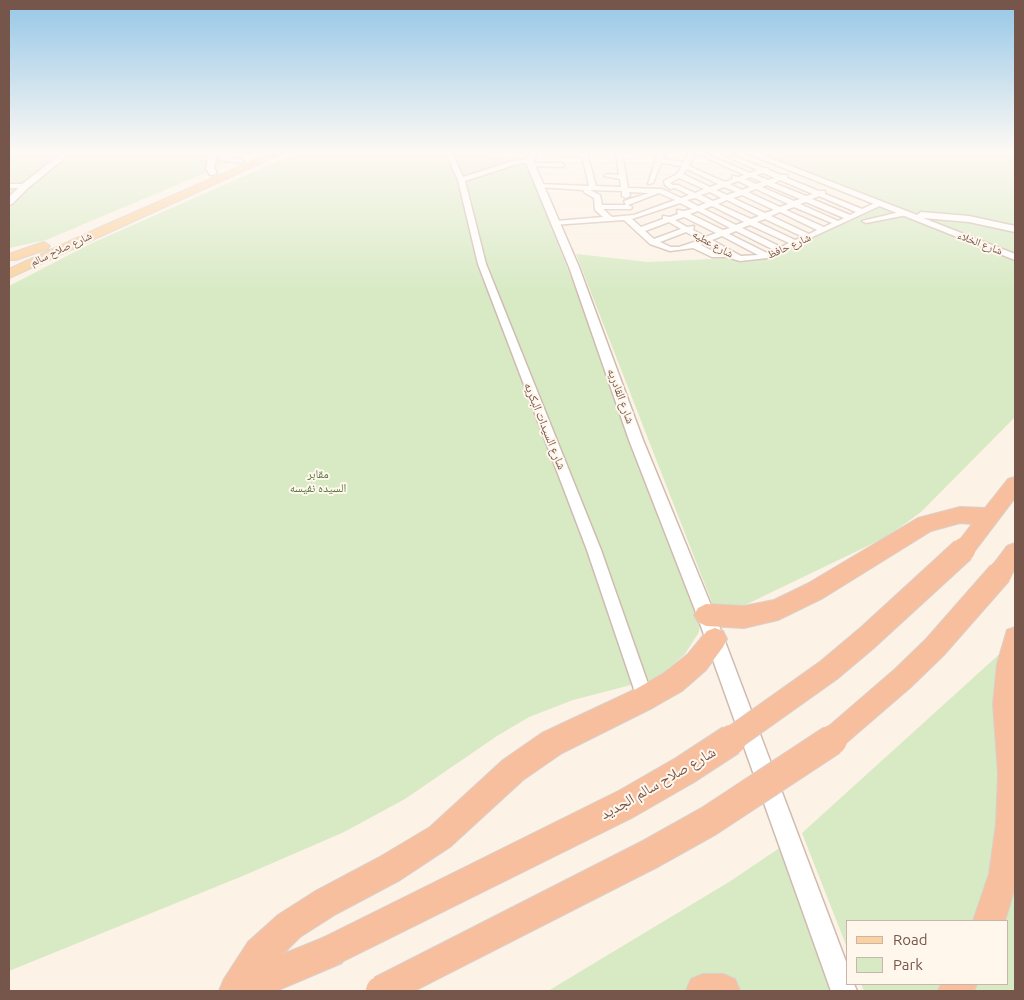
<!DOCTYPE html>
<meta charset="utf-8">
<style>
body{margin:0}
#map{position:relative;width:1024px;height:1000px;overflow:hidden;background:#fcf2e6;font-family:Ubuntu,sans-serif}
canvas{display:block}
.frame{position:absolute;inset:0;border:10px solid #76564b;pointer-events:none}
.legend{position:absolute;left:846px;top:920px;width:162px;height:65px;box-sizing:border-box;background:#fff6ec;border:1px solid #c8b6ac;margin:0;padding:6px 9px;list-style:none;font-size:15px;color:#76564b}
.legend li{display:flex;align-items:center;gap:10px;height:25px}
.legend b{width:25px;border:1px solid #c8b6ac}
</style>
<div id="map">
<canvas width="1024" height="1000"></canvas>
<div class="frame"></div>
<ul class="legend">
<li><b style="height:6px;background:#fad19f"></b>Road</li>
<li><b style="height:14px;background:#d7eac4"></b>Park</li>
</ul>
</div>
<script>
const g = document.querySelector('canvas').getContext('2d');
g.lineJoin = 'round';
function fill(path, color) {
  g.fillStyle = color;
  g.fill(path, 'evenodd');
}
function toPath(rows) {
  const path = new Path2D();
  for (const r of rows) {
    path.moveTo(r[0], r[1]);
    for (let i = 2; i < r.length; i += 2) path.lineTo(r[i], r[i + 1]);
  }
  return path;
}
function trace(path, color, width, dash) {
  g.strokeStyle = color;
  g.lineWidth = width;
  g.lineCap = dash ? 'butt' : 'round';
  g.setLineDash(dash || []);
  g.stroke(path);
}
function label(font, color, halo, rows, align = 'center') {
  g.font = font + ' Ubuntu,"Noto Naskh Arabic",sans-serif';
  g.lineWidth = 4;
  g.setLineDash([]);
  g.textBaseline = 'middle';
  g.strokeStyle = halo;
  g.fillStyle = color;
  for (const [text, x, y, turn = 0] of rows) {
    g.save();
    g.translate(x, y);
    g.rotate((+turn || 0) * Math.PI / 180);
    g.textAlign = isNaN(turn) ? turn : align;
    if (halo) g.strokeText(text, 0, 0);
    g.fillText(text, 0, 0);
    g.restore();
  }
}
fill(toPath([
 [9,153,253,153,46,240,9,248],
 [296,153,481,153,482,155,517,157,525,160,701,609,699,632,685,654,663,673,650,680,573,700,529,717,497,736,405,799,344,832,245,875,9,971,9,286,90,244],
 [758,153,1015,153,1015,254,805,171],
 [879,206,1015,261,1015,417,921,512,899,528,880,540,718,618,576,254,648,262,776,256],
 [1015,634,1015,991,864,991,861,984,1008,984,1008,921,848,921,848,950,802,833,1005,649],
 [784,845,836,991,548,991,729,882]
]), '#d7eac4');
const minor = toPath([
 [446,153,452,153,463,177,513,161,530,159,533,161,514,165,465,181,486,264,601,550,653,698,651,704,645,706,639,704,637,698,587,550,478,264,458,180,446,153],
 [558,153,587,153,596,186,621,187,620,179,604,176,607,174,619,175,616,153,622,153,628,188,662,189,681,198,689,195,675,188,670,189,665,185,664,181,677,174,682,166,661,163,653,183,648,184,657,156,644,153,665,153,663,159,684,162,689,153,695,153,689,166,725,182,733,179,732,176,739,177,744,175,696,153,704,153,750,173,757,170,719,153,727,153,763,168,768,168,769,170,781,175,787,175,787,178,819,191,825,191,825,194,862,209,877,202,884,204,767,258,740,261,727,257,712,257,693,248,670,251,650,244,624,220,553,225,553,221,556,221,603,217,595,210,594,198,585,193,583,190,538,187,538,185,540,184,589,186,582,156,560,156,558,153],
 [687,169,718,184,710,187,683,174,687,169],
 [763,173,775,178,768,180,756,175,763,173],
 [750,177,762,182,756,184,745,179,750,177],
 [679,178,704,189,695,193,678,185,673,185,670,183,679,178],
 [780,180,813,194,806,196,774,183,780,180],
 [738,181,750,187,742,190,730,184,738,181],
 [767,185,800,199,794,201,762,187,767,185],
 [724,187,736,192,727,195,716,190,724,187],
 [756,189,788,204,780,207,748,192,756,189],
 [590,190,622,191,622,196,626,198,630,196,629,192,649,193,624,201,626,205,602,205,600,195,590,190],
 [710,192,721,198,713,201,701,195,710,192],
 [659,193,675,200,634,215,612,217,603,209,631,209,632,207,628,205,659,193],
 [742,195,774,210,765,213,733,198,742,195],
 [819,196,856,212,850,215,812,199,819,196],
 [695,198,706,203,698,206,687,200,695,198],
 [727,200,759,216,751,219,718,204,727,200],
 [806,202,844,218,838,221,800,204,806,202],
 [680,203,692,209,684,211,677,210,678,214,670,217,663,216,663,219,641,227,632,219,680,203],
 [712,206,744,222,736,225,704,209,712,206],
 [794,207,832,223,824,227,786,210,794,207],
 [698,211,730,228,723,230,690,214,698,211],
 [780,212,817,230,809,234,771,216,780,212],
 [684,217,716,233,706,237,693,230,694,226,687,227,675,220,684,217],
 [765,219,803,237,795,240,757,222,765,219],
 [669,222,681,229,654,239,645,231,669,222],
 [750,225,789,243,781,247,742,228,750,225],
 [736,231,774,250,767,253,729,234,736,231],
 [686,232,700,240,679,247,671,247,660,242,686,232],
 [722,236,758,255,741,256,712,240,722,236],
 [705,243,722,253,716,253,701,245,705,243],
 [531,163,562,163,565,165,562,167,529,166,528,165,531,163],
 [9,184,25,184,28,186,25,188,9,188,9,184],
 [904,211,907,211,907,215,866,223,862,221,904,211]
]);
const tertiary = toPath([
 [62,153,71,153,28,188,12,204,9,205,9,197,22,184,62,153],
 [209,153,217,153,214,168,217,173,213,175,210,175,206,168,209,153],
 [218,153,226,153,227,156,244,161,240,163,221,160,218,153],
 [529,153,537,153,534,161,535,165,579,267,643,440,715,615,848,967,848,984,854,984,857,991,831,991,697,615,629,440,569,267,527,165,526,161,529,153],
 [746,153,757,153,917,215,921,212,969,216,1015,226,1015,232,969,222,923,218,1015,254,1015,260,746,153]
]);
const primary = toPath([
 [270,153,283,153,9,278,9,269,103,226,270,153],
 [44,242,50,246,48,249,16,260,9,260,9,254,44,242]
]);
const trunk = toPath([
 [1015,477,1015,498,971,556,963,559,955,556,952,550,972,524,960,523,931,531,823,598,778,620,744,628,706,626,698,622,694,615,698,608,706,604,744,606,774,600,807,584,918,518,960,507,985,508,1008,479,1015,477],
 [1015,543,1015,569,1008,580,1000,582,992,580,989,573,992,566,1007,546,1015,543],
 [1015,627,1015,887,1005,921,973,921,989,874,996,824,998,774,993,704,997,664,1007,630,1015,627],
 [715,628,723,631,727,639,723,647,706,670,682,691,654,707,562,753,523,780,450,847,400,880,336,914,300,937,283,954,330,935,342,939,346,951,342,963,276,991,219,991,224,979,248,942,278,915,314,892,378,858,430,827,503,760,542,733,636,689,664,673,688,654,707,631,715,628],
 [703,974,723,974,735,979,740,991,686,991,691,979,703,974],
 [941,984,977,984,974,991,938,991,941,984]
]);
trace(minor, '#d0bbaf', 3);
trace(tertiary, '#d0bbaf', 3);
trace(primary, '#d9d0cd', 2);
trace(trunk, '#d9d0cd', 2);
fill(minor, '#fff');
fill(tertiary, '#fff');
fill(primary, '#fad19f');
fill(trunk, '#f8bf9e');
const trunkBridgeFar1 = toPath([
 [729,741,829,670,867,638,963,550],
 [830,741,903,678,935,647,1000,573]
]);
const trunkBridge = toPath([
 [330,951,626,804,685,770,731,740],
 [381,991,650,854,709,821,832,740]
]);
trace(trunkBridgeFar1, '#d9d0cd', 26, []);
trace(trunkBridge, '#d9d0cd', 32, []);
trace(trunkBridgeFar1, '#f8bf9e', 24);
trace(trunkBridge, '#f8bf9e', 30);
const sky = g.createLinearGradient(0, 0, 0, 293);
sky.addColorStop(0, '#95c7e7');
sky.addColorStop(0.52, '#fef9f4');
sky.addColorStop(1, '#fef9f400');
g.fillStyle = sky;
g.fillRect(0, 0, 1024, 293);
label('11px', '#76564b', '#fff6ec', [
 ["شارع الخلاء",980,243,21],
 ["شارع عطيه",713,244,29],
 ["شارع حافظ",789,246,-24],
 ["شارع صلاح سالم",61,249,-25]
]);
label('12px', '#76564b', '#fff6ec', [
 ["شارع القادريه",621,396,70],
 ["شارع السيدات البكريه",545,426,68]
]);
label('12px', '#587b42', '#fff6ec', [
 ["مقابر",318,474],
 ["السيده نفيسه",318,488]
]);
label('15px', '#76564b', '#fff6ec', [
 ["شارع صلاح سالم الجديد",658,783,-30]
]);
</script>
